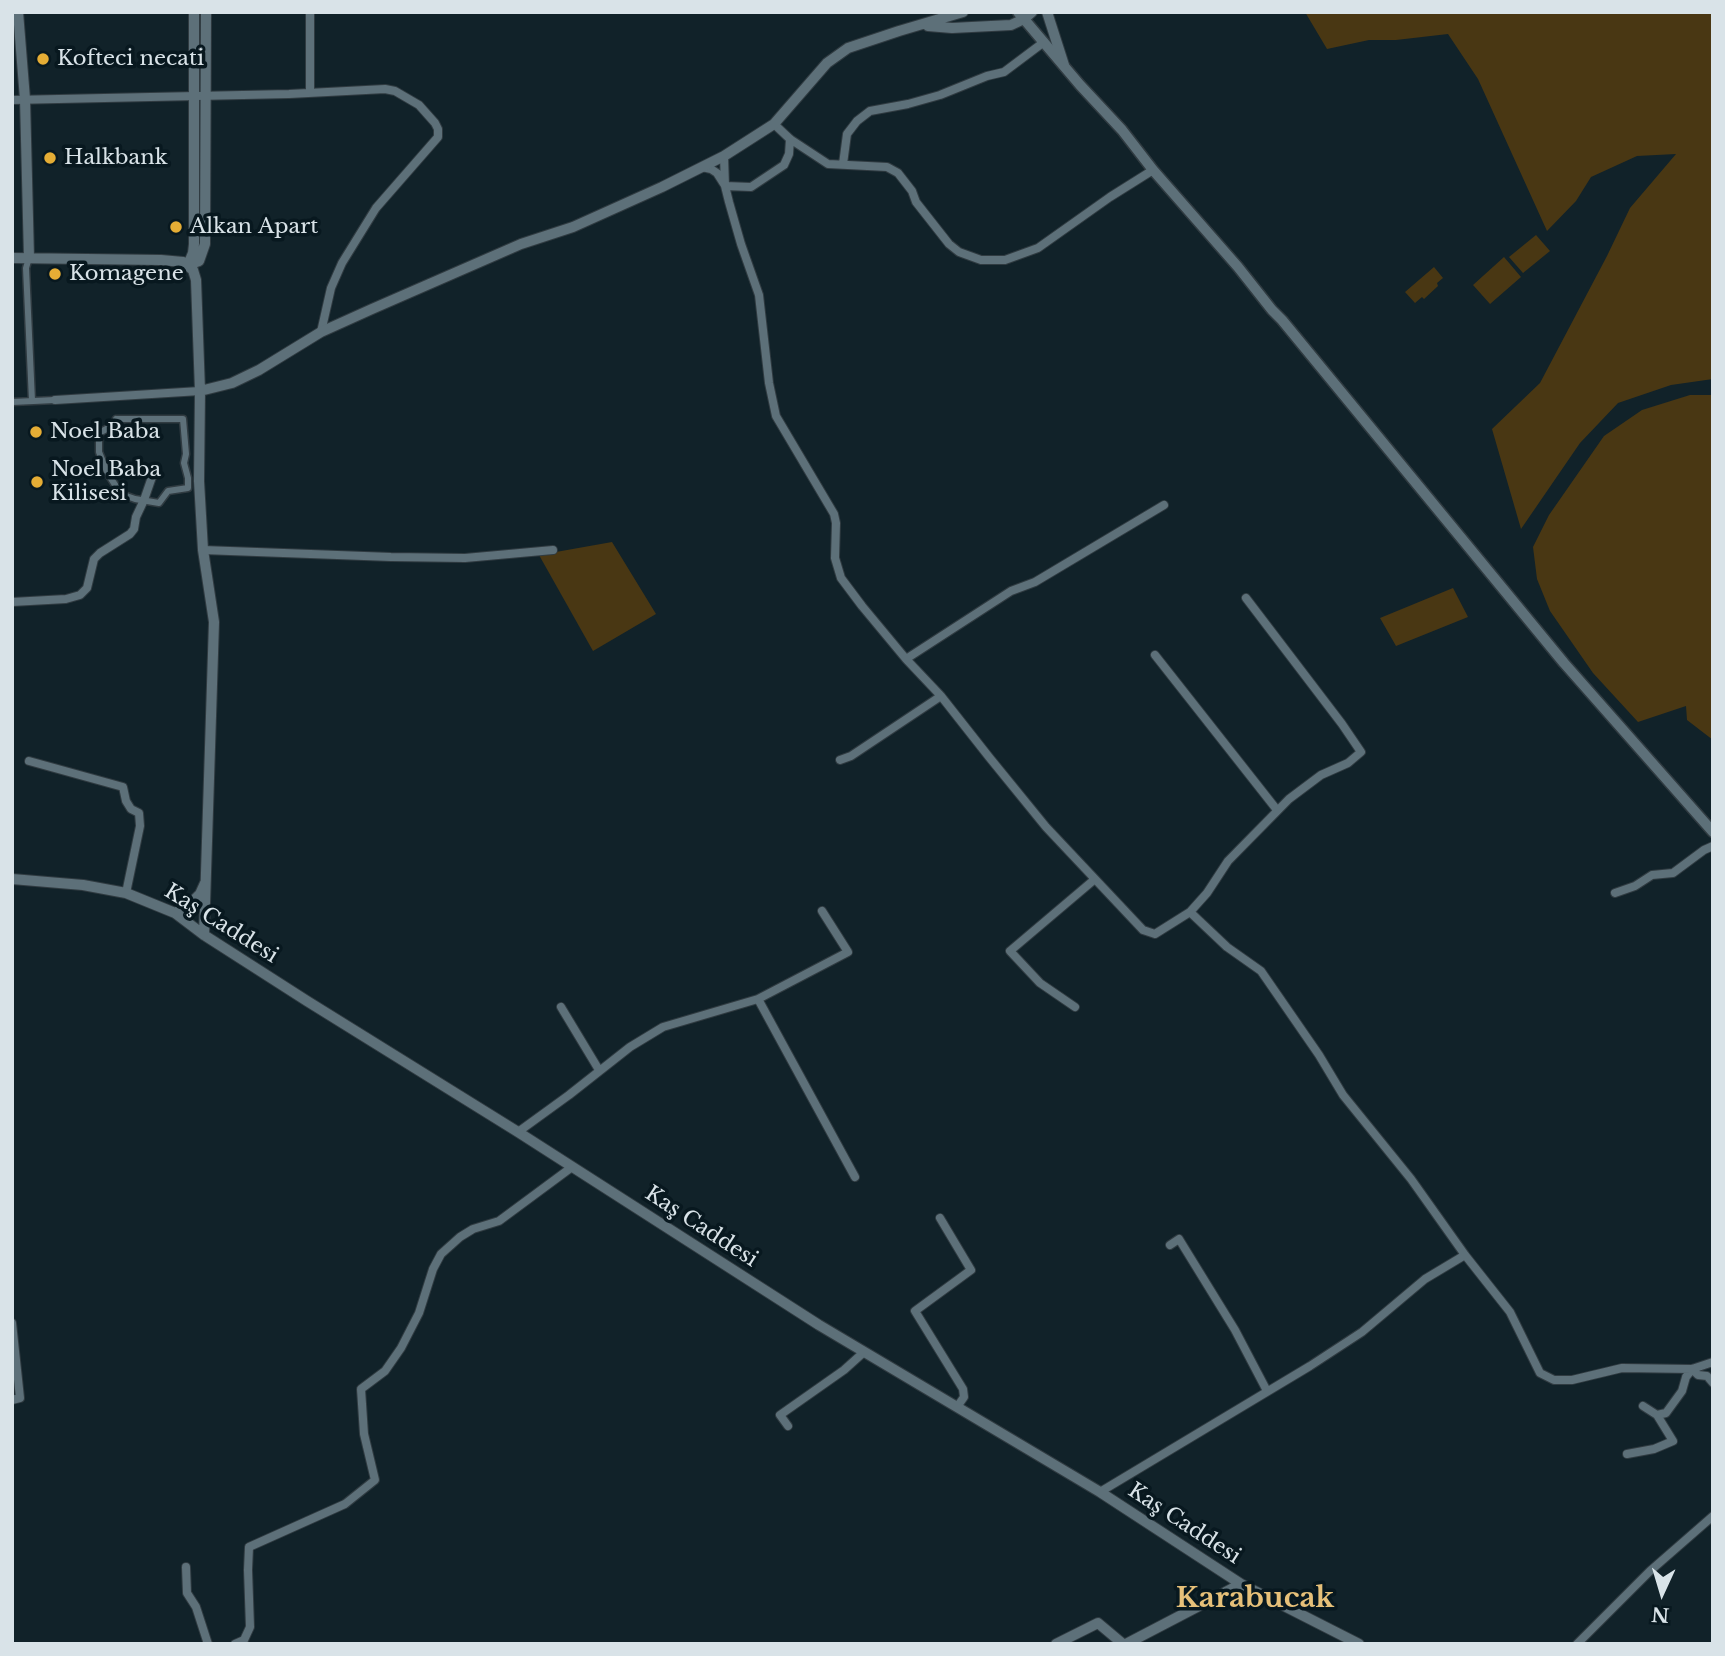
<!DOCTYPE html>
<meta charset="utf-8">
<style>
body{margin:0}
#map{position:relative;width:1725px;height:1656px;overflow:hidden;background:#112229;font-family:"Libre Baskerville",serif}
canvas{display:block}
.frame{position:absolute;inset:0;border:14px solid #d9e3e8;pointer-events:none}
.north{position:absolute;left:1627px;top:1558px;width:70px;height:70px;-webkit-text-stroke:5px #08181f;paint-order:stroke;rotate:184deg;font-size:19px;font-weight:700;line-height:28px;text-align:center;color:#d9e3e8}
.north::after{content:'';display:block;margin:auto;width:24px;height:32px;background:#d9e3e8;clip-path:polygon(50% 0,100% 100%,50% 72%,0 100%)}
</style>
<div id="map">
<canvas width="1725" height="1656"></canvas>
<div class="frame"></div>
<div class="north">N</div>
</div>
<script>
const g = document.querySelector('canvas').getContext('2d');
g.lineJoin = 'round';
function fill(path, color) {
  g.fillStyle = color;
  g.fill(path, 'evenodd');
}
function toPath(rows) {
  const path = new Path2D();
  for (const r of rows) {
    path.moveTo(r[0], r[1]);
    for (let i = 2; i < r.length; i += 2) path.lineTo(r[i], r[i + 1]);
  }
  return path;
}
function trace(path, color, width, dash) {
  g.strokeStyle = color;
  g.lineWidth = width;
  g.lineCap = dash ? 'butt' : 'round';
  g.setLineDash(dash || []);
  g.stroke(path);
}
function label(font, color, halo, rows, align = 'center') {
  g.font = font + ' "Libre Baskerville",serif';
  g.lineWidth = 7;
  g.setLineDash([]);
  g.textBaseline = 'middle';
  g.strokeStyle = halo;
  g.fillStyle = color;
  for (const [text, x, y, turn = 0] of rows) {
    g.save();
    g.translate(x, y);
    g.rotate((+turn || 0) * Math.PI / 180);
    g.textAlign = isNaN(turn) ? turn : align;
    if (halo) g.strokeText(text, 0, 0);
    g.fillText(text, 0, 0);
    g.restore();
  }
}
fill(toPath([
 [1305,12,1713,12,1713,379,1671,385,1618,403,1580,443,1521,529,1492,429,1540,383,1607,256,1630,208,1676,154,1637,156,1591,177,1576,201,1547,231,1478,79,1448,34,1396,40,1369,40,1327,49],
 [1536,235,1550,251,1523,273,1509,257],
 [1504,257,1521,277,1490,304,1473,285],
 [1434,267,1443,278,1437,283,1438,286,1424,299,1422,297,1415,303,1405,292],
 [1690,395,1713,395,1713,740,1687,720,1686,706,1638,722,1593,673,1550,611,1537,579,1533,547,1549,515,1604,436,1642,410],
 [612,542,656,614,593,651,539,555],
 [1453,588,1468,617,1396,646,1380,618]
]), '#493713');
const pedestrian = toPath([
 [29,258,26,268,32,401],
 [12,402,55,400],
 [116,419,183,419,186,454,184,463,188,478,188,488,168,491,159,503,135,499,121,494,108,474,99,452,99,433,112,426,116,419]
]);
const minor = toPath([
 [310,93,310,12],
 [12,100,289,94,385,89,395,91,419,105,435,123,438,129,438,137,376,208,342,263,331,288,321,332],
 [774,124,790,139,828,164,887,167,898,173,912,191,916,202,949,244,959,252,981,260,1005,260,1038,248,1110,197,1153,170],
 [724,156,725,186,729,202,741,244,759,295,769,383,776,416,834,514,836,523,835,558,841,578,862,606,906,659,941,696,989,757,1046,827,1143,930,1155,934,1190,912,1227,947,1261,971,1319,1055,1343,1095,1411,1179,1465,1255,1510,1312,1540,1373,1554,1380,1572,1380,1622,1368,1692,1369,1713,1362],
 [843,164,847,134,857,121,870,111,908,104,940,95,987,76,1004,72,1044,42],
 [702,167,711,169,717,173,724,184],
 [725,186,751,187,784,165,789,154,790,139],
 [55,400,200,391],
 [203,550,391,557,465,558,553,550],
 [12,602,66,599,80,595,87,588,94,559,100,553,130,534,134,529,136,517,144,500,152,477],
 [1155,655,1277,810],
 [906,659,1011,591,1035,582,1164,505],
 [840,760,851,756,941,696],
 [29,761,123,787,126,801,131,809,139,813,140,826,126,893],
 [1615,893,1635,886,1652,875,1673,873,1704,850,1713,846],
 [1190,912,1207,893,1228,861,1289,799,1321,775,1348,763,1361,752,1342,724,1246,598],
 [758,999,855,1177],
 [561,1007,599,1070],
 [1075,1007,1040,983,1010,951,1095,879],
 [518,1132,569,1095,630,1047,663,1027,758,999,848,952,822,911],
 [940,1218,971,1270,915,1311,963,1389,964,1397,957,1407],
 [1170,1245,1179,1239,1235,1330,1267,1391],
 [12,1323,20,1398,12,1400],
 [1643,1406,1657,1415,1666,1413,1682,1391,1686,1377,1692,1369,1698,1375,1707,1376,1713,1383],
 [788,1426,780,1415,844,1370,864,1352],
 [1627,1454,1654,1449,1673,1441,1657,1415],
 [1100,1492,1310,1366,1362,1332,1425,1279,1465,1255],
 [186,1567,187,1593,196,1607,208,1644],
 [235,1644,244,1640,250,1627,248,1570,249,1547,345,1504,375,1480,364,1434,361,1389,385,1371,401,1348,419,1313,433,1269,441,1254,460,1237,473,1229,499,1221,572,1167],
 [1577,1644,1650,1571,1713,1516]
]);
const tertiary = toPath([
 [18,12,25,99,29,258],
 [1047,12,1064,65],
 [928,26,952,28,1011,25,1024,19,1032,12],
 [12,258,161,260,183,262,193,270,196,280,200,391,199,481,203,550,214,622,204,935],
 [188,265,199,261,205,244,206,12],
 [188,265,193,253,194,244,194,12],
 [200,391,232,383,259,370,321,332,372,309,521,244,573,227,662,187,724,156,774,124,827,63,848,48,899,31,963,12],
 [12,879,83,885,126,893,175,913,204,935,307,1001,518,1132,819,1325,1100,1492,1241,1584,1359,1644],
 [175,913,189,905,200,894,205,883],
 [1056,1644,1098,1623,1123,1644],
 [1126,1644,1241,1584]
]);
const secondary = toPath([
 [1018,12,1080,85,1122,130,1153,170,1238,267,1272,310,1282,320,1564,663,1713,832]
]);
trace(pedestrian, '#303b41', 9);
trace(minor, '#303b41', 10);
trace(tertiary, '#303b41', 12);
trace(secondary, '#303b41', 13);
trace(pedestrian, '#5d7079', 6);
trace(minor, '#5d7079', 8);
trace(tertiary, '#5d7079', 10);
trace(secondary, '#5d7079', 10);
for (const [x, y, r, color] of [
 [43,59,7,"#e5ad35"],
 [50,158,7,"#e5ad35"],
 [176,227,7,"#e5ad35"],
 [55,274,7,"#e5ad35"],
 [36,432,7,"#e5ad35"],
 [37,482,7,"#e5ad35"]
]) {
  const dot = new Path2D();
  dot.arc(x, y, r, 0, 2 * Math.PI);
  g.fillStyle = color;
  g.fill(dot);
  trace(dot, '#08181f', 2.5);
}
label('21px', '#d9e3e8', '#08181f', [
 ["Kofteci necati",57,59],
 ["Halkbank",64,158],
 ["Alkan Apart",190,227],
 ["Komagene",69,274],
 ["Noel Baba",50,432],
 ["Noel Baba",51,470],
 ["Kilisesi",51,494]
], 'left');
label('21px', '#d9e3e8', '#08181f', [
 ["Kaş Caddesi",221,924,32],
 ["Kaş Caddesi",701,1227,33],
 ["Kaş Caddesi",1184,1524,33]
]);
label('bold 28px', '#e6c079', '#08181f', [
 ["Karabucak",1255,1599]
]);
</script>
